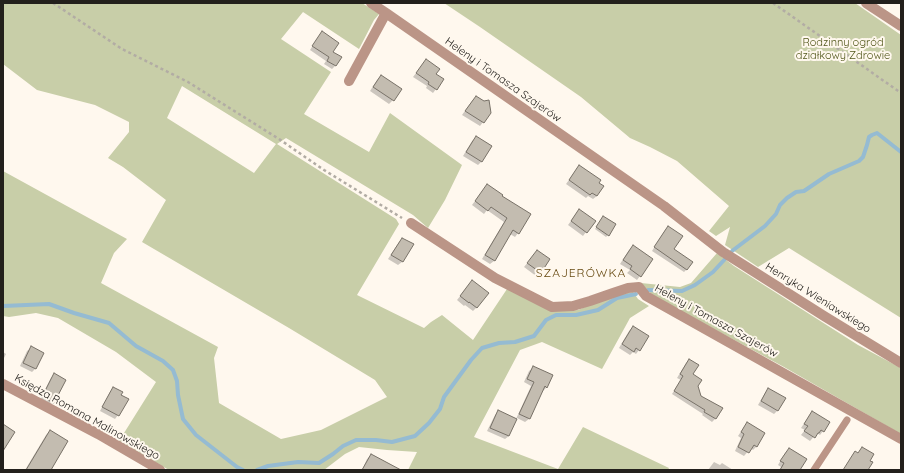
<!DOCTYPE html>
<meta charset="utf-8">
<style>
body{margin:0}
#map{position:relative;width:904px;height:473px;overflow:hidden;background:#fff8ee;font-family:Quicksand,sans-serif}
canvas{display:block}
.frame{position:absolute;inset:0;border:4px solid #23201c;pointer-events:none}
</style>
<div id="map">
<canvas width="904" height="473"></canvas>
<div class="frame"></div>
</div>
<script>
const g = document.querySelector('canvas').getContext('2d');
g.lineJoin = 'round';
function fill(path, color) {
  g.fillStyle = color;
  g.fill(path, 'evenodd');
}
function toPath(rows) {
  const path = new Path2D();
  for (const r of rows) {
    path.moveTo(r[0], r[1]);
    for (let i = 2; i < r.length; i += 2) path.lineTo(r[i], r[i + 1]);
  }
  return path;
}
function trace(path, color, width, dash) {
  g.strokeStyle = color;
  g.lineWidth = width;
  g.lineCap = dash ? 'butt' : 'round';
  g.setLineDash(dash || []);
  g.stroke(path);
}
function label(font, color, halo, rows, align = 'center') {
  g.font = font + ' Quicksand,sans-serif';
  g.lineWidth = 4;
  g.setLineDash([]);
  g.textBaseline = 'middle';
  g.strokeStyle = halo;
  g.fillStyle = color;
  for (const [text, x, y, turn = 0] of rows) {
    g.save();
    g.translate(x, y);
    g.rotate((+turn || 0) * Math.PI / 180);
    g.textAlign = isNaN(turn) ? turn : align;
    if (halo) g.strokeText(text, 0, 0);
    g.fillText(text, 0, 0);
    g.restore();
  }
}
fill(toPath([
 [3,3,362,3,379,14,374,20,359,49,303,12,281,39,331,72,304,114,369,152,390,113,462,165,445,200,428,228,413,215,286,138,277,144,396,219,399,224,357,295,424,328,431,322,442,315,473,340,507,289,552,311,578,310,611,296,633,292,638,299,649,306,630,318,602,369,542,342,520,350,474,437,558,469,583,427,669,468,668,470,408,470,417,452,387,450,359,447,345,454,324,470,169,470,119,441,156,382,116,352,58,318,36,313,9,317,3,316,3,171,127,239,114,253,101,283,218,347,214,358,219,403,281,439,321,430,387,397,375,380,289,328,142,242,166,200,123,167,108,158,129,132,129,122,95,105,37,90,3,64],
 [182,86,276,144,254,173,167,118],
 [444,3,855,3,901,35,901,318,789,248,758,267,725,245,730,227,716,236,709,231,729,206,677,161,650,147,630,138,581,97,480,27],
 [717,253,734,266,858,345,901,368,901,434,784,367,653,296,641,283,680,287,691,283]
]), '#c8cea8');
fill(toPath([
 [319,36,332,52,335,66,332,69,324,64,326,61,310,50],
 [426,60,435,74,436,89,433,93,426,88,427,86,413,77],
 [381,76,400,89,393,100,389,104,370,91,377,80],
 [476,97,490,113,480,126,462,115,472,101],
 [476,138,491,147,481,162,478,165,463,156,472,141],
 [579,166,597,196,593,199,588,196,586,198,566,184],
 [487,185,500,196,518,233,515,237,510,234,494,261,490,264,482,259,504,222,487,210,484,214,472,205],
 [576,214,586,232,583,236,568,225],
 [602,219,608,235,606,237,595,229],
 [665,230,672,249,687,269,684,272,652,251],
 [402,239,412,245,402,262,398,265,388,259,399,242],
 [633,247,640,276,637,280,627,273,630,270,620,264,629,250],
 [537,251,540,272,536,276,524,267],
 [469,285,477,307,473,311,465,305,464,306,457,300],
 [633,327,639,350,636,354,633,352,630,355,619,348,629,331],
 [31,348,35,369,32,372,20,366,27,351],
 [3,352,6,354,3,360],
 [689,360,692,374,701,397,716,418,712,422,702,415,703,414,672,394,681,380,677,378,686,363],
 [533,368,547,387,543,391,542,390,529,419,525,422,517,418,509,436,505,439,487,431,495,415,498,411,516,419,531,386,524,382,529,371],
 [54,375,64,380,53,403,49,406,39,401,51,378],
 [113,389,118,415,115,419,100,411,110,392],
 [768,389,777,411,774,414,758,405,765,393],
 [812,412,823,431,820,435,817,433,810,441,801,435,805,430,801,428,809,416],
 [747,424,757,446,753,450,751,448,744,456,735,451,741,438,738,436,744,427],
 [50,431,50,470,25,470,46,435],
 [789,449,798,470,779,470,781,467,778,465,785,453],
 [371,455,386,470,362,470,367,459],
 [714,462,720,465,722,463,733,470,708,470]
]), '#0003');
trace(toPath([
 [732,251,765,226,776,214,780,205,787,198,796,192,804,191,829,174,859,161,863,157,867,145,869,137,872,135,877,133,901,152],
 [648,290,682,291,695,285,713,272,726,258],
 [3,306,49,304,74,313,109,323,136,346,163,361,173,370,177,381,178,395,183,419,196,435,237,467,243,470],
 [257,470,268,466,298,462,319,463,333,454,343,446,356,440,376,440,392,442,415,436,429,423,440,409,444,397,471,360,482,348,499,343,515,342,534,336,546,320,556,315,576,315,598,310,617,298,636,294]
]), '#95bbd2', 4);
const building = toPath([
 [322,31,339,43,333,52,342,57,336,66,327,61,329,57,312,46,322,31],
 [426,59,440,69,436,74,444,79,437,90,428,84,429,82,416,73,426,59],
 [381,75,402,89,394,101,373,87,381,75],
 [476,96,484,101,489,100,491,113,484,123,465,111,476,96],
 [476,136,492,146,482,162,466,152,476,136],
 [579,165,601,180,599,183,604,186,597,196,592,193,590,195,569,180,579,165],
 [487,184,503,195,502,196,531,214,519,234,513,230,495,261,485,255,507,218,491,207,488,211,475,201,487,184],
 [579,209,596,221,587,233,571,221,579,209],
 [603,216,616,224,609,236,596,227,603,216],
 [668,226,683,236,674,249,693,262,687,270,654,247,668,226],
 [402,238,414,244,403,262,391,255,402,238],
 [633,245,653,259,641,277,630,269,632,266,623,260,633,245],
 [537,250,550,259,541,273,527,263,537,250],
 [472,280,489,293,477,308,469,302,469,303,460,296,472,280],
 [633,326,649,336,640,351,636,348,634,352,622,344,633,326],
 [31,346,44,353,36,369,23,363,31,346],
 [689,359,699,365,693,374,702,380,698,386,701,396,723,408,716,419,704,412,705,410,674,391,683,376,680,374,689,359],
 [533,366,553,375,547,388,545,386,530,419,519,414,534,382,527,379,533,366],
 [54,373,66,380,54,403,42,397,54,373],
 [113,387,123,392,121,395,129,399,119,416,102,407,113,387],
 [768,388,786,398,778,411,761,401,768,388],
 [498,410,517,419,509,436,490,428,498,410],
 [812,411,830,422,824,432,821,430,819,433,818,433,815,438,804,431,808,426,804,424,812,411],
 [747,422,765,433,757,447,754,445,749,453,738,447,744,434,741,432,747,422],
 [3,424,15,432,3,451,3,424],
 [50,430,68,441,51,470,26,470,50,430],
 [862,447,874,454,870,461,873,462,868,470,843,470,855,451,858,453,862,447],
 [789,448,807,459,800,470,780,470,784,463,780,461,789,448],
 [371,454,401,470,362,470,371,454]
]);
fill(building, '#c3bcb0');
trace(building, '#787167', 1);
trace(toPath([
 [53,3,122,49,188,82,279,139,324,170,402,218],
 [773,3,901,93]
]), '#b2aca4', 2.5, [3, 3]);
trace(toPath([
 [814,470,847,420]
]), '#bb9587', 7);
trace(toPath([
 [371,3,386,13,664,206,723,252,824,316,901,363],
 [866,3,901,26],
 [349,81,386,13],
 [411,223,495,278,552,307,573,306,590,301,613,293,628,288,639,287,646,296,901,439],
 [3,384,98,434,160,470]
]), '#bb9587', 10);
label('11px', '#54591d', '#fff8ee', [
 ["Rodzinny ogród",843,43],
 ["działkowy Zdrowie",843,56]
]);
label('11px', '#23201c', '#fff8ee', [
 ["Heleny i Tomasza Szajerów",503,80,35],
 ["Henryka Wieniawskiego",818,298,32],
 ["Heleny i Tomasza Szajerów",716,321,29],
 ["Księdza Romana Malinowskiego",87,417,29]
]);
g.letterSpacing = '1px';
label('12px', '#684b13', '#fff8ee', [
 ["SZAJERÓWKA",581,273]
]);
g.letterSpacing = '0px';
</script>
